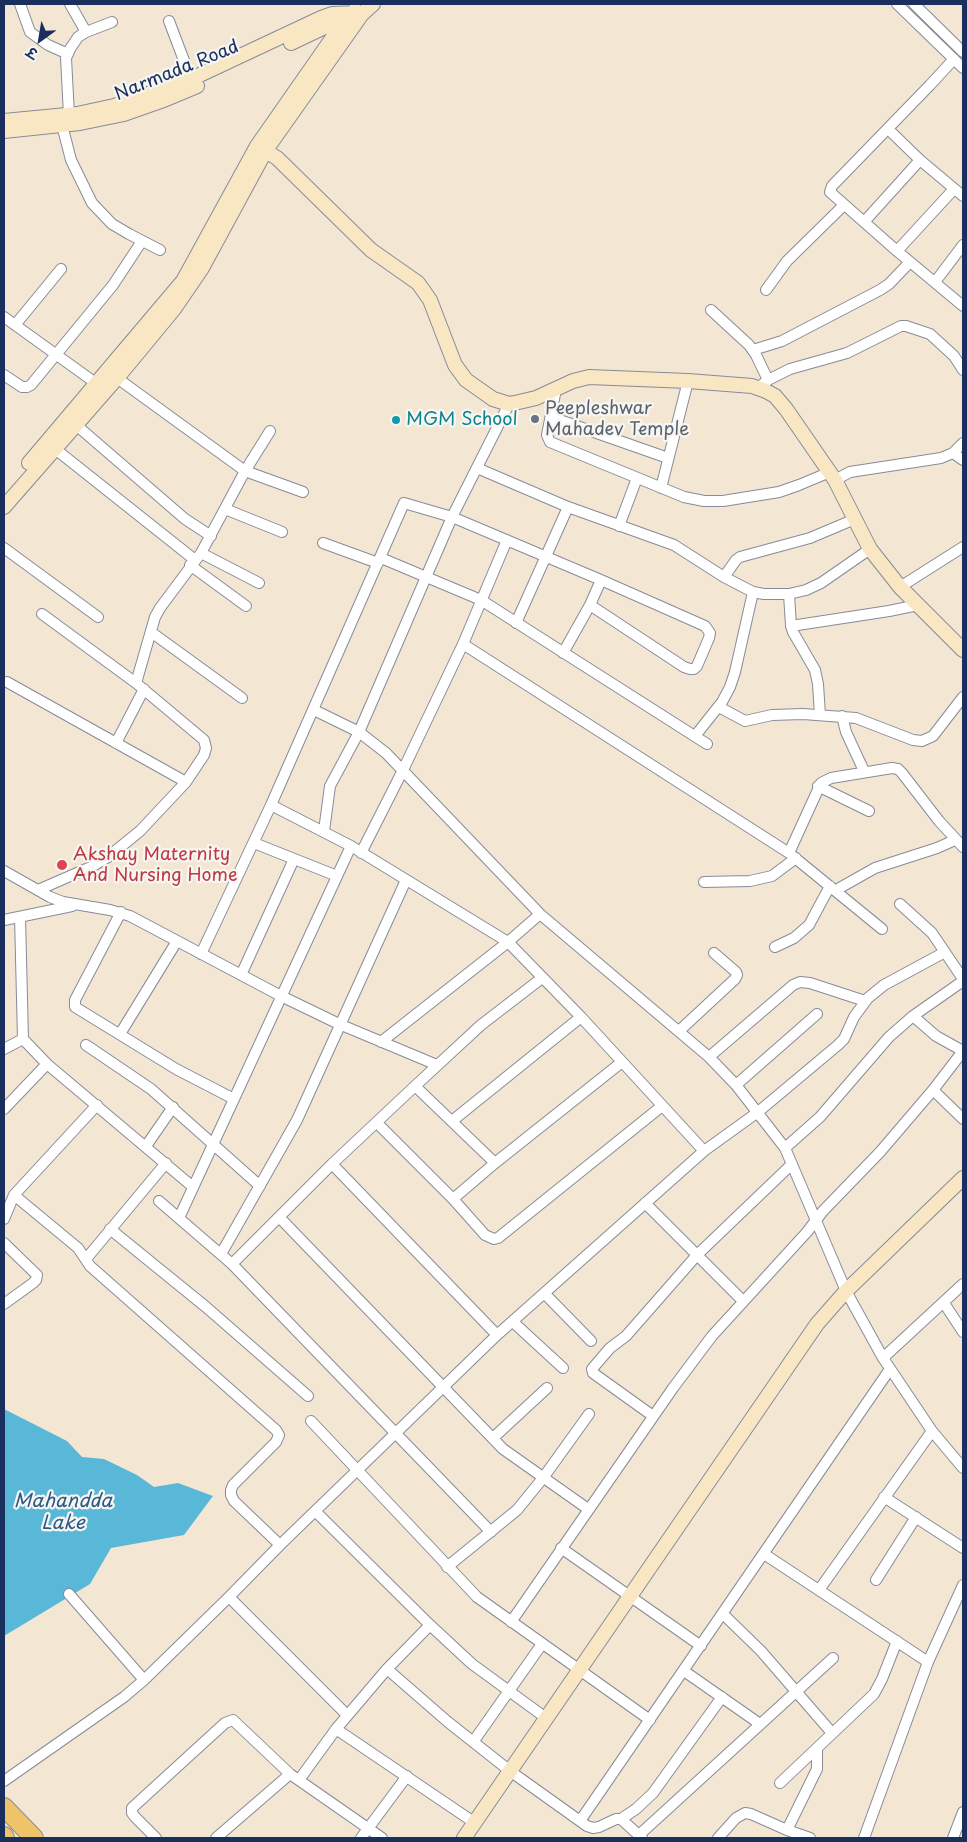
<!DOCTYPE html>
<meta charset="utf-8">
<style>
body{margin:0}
#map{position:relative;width:967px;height:1842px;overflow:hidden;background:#f3e7d4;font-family:"Playpen Sans","Playpen Sans Deva",sans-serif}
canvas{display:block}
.frame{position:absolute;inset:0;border:5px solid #1b2f5e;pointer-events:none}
.north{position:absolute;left:15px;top:15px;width:50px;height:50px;-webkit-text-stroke:4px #f6f6f2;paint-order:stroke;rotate:212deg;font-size:14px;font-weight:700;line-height:20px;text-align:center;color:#1b2f5e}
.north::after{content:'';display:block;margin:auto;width:18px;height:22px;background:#1b2f5e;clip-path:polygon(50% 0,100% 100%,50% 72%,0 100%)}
</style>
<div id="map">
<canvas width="967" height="1842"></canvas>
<div class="frame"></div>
<div class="north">उ</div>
</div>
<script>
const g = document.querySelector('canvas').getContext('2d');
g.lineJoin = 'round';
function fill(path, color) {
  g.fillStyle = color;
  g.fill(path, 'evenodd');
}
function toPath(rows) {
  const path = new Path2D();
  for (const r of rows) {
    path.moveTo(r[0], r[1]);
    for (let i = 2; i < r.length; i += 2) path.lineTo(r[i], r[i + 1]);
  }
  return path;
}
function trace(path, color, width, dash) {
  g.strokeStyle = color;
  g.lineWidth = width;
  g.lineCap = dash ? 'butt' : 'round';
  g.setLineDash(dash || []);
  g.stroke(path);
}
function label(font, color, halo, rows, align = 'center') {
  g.font = font + ' "Playpen Sans",sans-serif';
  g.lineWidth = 4.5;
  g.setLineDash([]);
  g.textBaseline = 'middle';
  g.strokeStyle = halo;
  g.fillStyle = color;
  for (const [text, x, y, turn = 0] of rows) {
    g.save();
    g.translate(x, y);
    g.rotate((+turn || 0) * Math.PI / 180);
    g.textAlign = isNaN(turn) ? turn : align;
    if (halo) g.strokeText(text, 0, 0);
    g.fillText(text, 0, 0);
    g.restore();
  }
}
fill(toPath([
 [4,1409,67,1441,82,1457,104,1459,137,1475,154,1487,178,1483,213,1496,184,1535,111,1548,90,1584,4,1636]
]), '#59b7d8');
const street = toPath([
 [20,4,30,32,48,45,68,54],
 [70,4,86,32],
 [897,4,963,68],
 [914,4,963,52],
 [169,21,191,79],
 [954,59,930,85,832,186,830,192,897,251,963,306],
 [69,115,66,58,70,49,78,37,86,32,112,22],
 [62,125,71,160,92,203,112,224,129,234,160,250],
 [888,129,920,160,963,196],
 [864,222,920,160],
 [897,251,954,189],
 [935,282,963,245],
 [766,290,787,261,844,205],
 [711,310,749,345,756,355,768,380],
 [4,317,97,384,117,378,245,471,303,492],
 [15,325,61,269],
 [753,350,782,341,880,290,889,284,910,262],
 [4,375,22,387,27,387,31,385,113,285,142,241],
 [758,388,768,380,790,369,847,353,901,326,906,326,930,334,954,356,963,370],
 [556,389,547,435,550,442,684,497,704,501,723,501,779,492,799,485,830,472],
 [551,417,668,458],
 [75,424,185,519,211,536],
 [54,448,195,560],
 [953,453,963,460],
 [477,468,568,507,674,545,724,577,753,592,764,594,789,594,806,590,821,583,870,549],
 [835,480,850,472,941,458,953,453,963,443],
 [661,488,688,381],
 [225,509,282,532],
 [619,526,637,478],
 [323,543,378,563],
 [4,548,98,617],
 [201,553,259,583],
 [381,558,481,600,707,744],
 [190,565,246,606],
 [724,577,736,560,740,557,810,538,855,519],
 [900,587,963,547],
 [789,594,791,626,793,632,815,670,818,684,820,715],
 [516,623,568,507],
 [791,626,889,611,918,605],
 [151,632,242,698],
 [463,644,789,853,882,929],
 [563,653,590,605,601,580],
 [7,682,186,782],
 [136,683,155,617,160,608,201,553,245,471,270,431],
 [719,707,745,721,772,715,803,714,856,718,913,740,922,741,933,736,963,697],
 [314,710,359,732,386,753,540,914,709,1057,736,1085,785,1148,846,1291,883,1358,932,1431,963,1468],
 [842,716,846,732,864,771],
 [695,736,722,702,730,687,735,672,753,592],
 [116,743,144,689],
 [818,786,869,811],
 [271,805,351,846,508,942,581,1017,704,1151],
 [324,831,330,786,359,732,452,517,509,404],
 [254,843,337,876],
 [361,853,403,770,463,644,507,540],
 [789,853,821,783,831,778,892,768,898,769,902,773,939,821,963,847],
 [4,871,50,897,63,902,110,910,130,916,281,996,339,1024,437,1065],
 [704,882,750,881,772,876,796,858],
 [38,890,93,866,108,857,140,831,186,782,204,755,206,748,204,740,136,683,42,614],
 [836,890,875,868,937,848,955,840],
 [900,904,932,933,963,979],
 [121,912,75,1000,75,1007,176,1069,234,1099],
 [20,917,23,1039,47,1064,193,1187],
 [4,920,72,906],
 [775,947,794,938,809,925,830,886],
 [201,954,271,805,404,503,452,517,601,580,705,626,710,633,709,638,697,666,694,669,690,669,684,667,590,605],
 [241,975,294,859],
 [913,1016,936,1036,963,1051],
 [679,1031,735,979,737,975,736,972,714,953],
 [120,1034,177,941],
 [381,1042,508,942,540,914],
 [86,1045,151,1089,260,1186],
 [4,1049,23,1039],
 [709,1057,793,985,800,982,810,983,865,1001],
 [736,1085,817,1014],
 [415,1086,495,1163],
 [933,1090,963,1119],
 [4,1109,47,1064],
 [452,1121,581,1017],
 [377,1123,453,1199,485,1235,494,1239,498,1238,662,1106],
 [146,1146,173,1107],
 [785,1148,820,1117,889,1037,913,1016,963,981],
 [332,1164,497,1335],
 [14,1195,78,1248,90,1266,276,1430,279,1435,276,1442,233,1485,231,1490,231,1495,234,1501,280,1545],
 [453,1199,495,1163,622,1062],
 [159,1201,232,1264,491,1532],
 [645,1203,743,1301],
 [179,1218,351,846],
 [280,1218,503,1449,588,1509],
 [4,1219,14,1195,97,1105],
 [110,1229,206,1307,308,1396],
 [4,1243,37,1275,36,1280,33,1283,4,1304],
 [221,1254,297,1120,406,880],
 [86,1259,166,1163],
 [232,1264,332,1164,415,1086,481,1025,542,978],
 [544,1293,591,1341],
 [944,1303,963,1332],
 [513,1322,563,1368],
 [883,1358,963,1284],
 [653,1416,593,1373,592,1369,610,1348,626,1336,697,1255,792,1164],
 [311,1421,477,1597,650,1720],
 [493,1438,547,1388],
 [884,1497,963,1548],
 [316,1512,430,1625,472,1664,546,1718],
 [561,1548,701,1646],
 [764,1554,928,1662],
 [447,1567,517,1510,543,1478,589,1414],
 [876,1580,916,1517],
 [819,1590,932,1431],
 [69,1594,144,1680],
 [229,1597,347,1715],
 [723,1614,761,1651,832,1733],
 [511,1622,673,1388,712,1336,807,1232,823,1211,880,1152,933,1090,963,1051],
 [387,1669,448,1722,510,1771,587,1826,593,1828,599,1827,616,1819,621,1819,642,1838],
 [684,1671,760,1724],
 [336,1729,475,1823],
 [473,1742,542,1644],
 [299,1780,336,1729,387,1669,430,1625],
 [4,1781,124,1697,144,1680,229,1597,280,1545,497,1335,704,1151,758,1112,838,1045,844,1039,854,1017,868,998,884,985,945,952],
 [780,1783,874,1694,882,1679,897,1641],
 [621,1819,636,1809,653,1793,722,1697],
 [580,1821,890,1369],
 [787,1830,817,1769,817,1748],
 [639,1835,833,1658],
 [156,1838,135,1817,132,1813,132,1808,225,1723,233,1720,290,1774,382,1838],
 [216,1838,290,1774],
 [361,1838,407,1776],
 [718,1838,736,1818,745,1813,751,1814,787,1830,810,1838],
 [864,1838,928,1662,963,1585],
 [953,1838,963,1812]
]);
const secondary = toPath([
 [291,43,329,25,348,22],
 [4,121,77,114,114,106,191,79,321,18,332,14,358,13],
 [4,131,80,123,124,114,161,101,197,86],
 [257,146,277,158,371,250,418,283,430,300,455,365,466,380,493,399,509,404,519,402,536,398,573,381,589,377,688,381,752,386,766,391,775,396,786,409,835,480,870,549,900,587,963,650],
 [29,463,183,281,257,146,338,30,355,10],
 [4,507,117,378,174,309,202,268,266,150,362,14,373,4],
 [464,1838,817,1324,846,1291,963,1178]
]);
const highway = toPath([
 [4,1807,34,1838],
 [4,1836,5,1838]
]);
trace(street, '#878b99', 12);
trace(secondary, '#878b99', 16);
trace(highway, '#878b99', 20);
trace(street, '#fff', 10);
trace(secondary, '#f9e7c3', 14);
trace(highway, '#efc469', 18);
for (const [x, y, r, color] of [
 [535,419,5,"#6b7280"],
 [396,420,5,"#0f9aa8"],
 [62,865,6,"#e0444e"]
]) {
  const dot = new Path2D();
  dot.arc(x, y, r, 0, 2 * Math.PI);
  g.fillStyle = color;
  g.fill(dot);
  trace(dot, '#f6f6f2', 2);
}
label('18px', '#1b2f5e', '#f6f6f2', [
 ["Narmada Road",177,71,-22]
]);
label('18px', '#5b616d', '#f6f6f2', [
 ["Peepleshwar",545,409],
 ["Mahadev Temple",545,430]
], 'left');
label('18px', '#0d838f', '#f6f6f2', [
 ["MGM School",406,420]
], 'left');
label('18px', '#be3a42', '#f6f6f2', [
 ["Akshay Maternity",73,855],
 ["And Nursing Home",73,876]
], 'left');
label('italic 19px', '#2e5883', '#f6f6f2', [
 ["Mahandda",63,1502],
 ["Lake",63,1524]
]);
</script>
